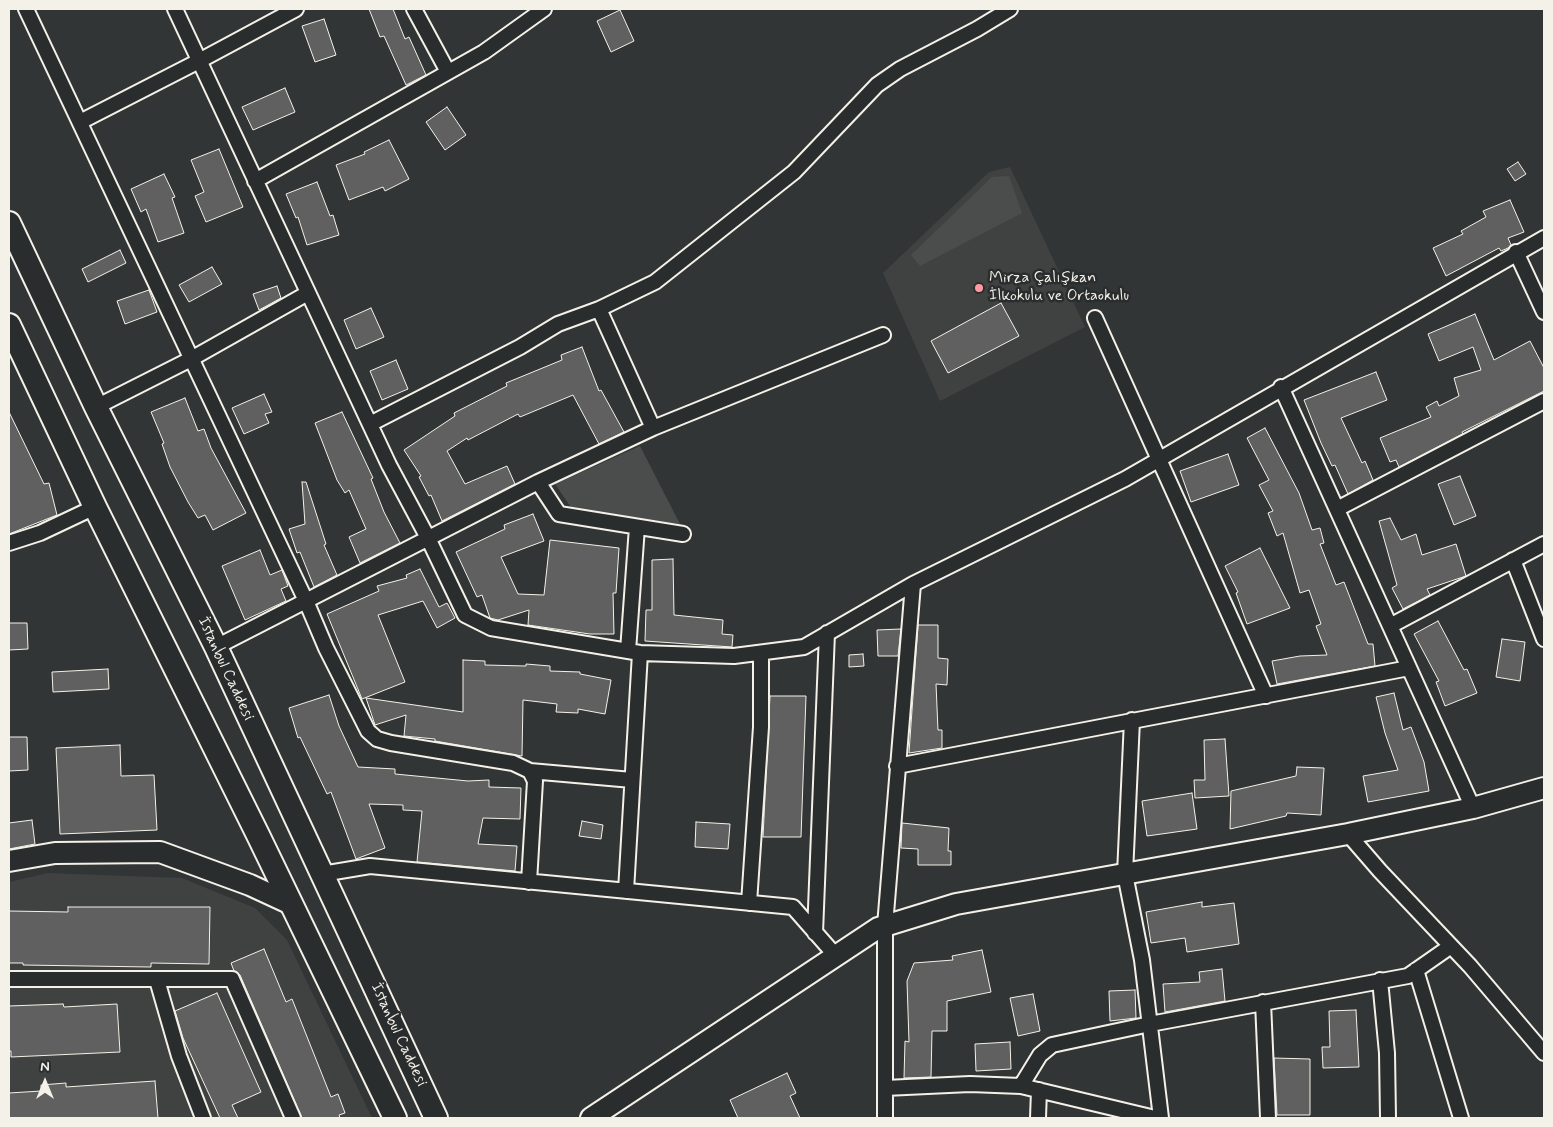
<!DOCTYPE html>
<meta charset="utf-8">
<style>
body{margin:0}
#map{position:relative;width:1553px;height:1127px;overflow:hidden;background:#323535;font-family:Mynerve,sans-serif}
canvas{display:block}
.frame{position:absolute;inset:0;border:10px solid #f4f1e8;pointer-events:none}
.north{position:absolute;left:20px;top:1057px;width:50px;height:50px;-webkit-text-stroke:4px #2a2d2e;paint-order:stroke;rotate:0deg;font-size:14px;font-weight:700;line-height:20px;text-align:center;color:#f4f1e8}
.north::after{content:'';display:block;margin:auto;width:18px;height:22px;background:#f4f1e8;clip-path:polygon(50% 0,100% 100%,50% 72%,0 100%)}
</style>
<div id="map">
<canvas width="1553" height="1127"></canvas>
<div class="frame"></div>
<div class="north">N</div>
</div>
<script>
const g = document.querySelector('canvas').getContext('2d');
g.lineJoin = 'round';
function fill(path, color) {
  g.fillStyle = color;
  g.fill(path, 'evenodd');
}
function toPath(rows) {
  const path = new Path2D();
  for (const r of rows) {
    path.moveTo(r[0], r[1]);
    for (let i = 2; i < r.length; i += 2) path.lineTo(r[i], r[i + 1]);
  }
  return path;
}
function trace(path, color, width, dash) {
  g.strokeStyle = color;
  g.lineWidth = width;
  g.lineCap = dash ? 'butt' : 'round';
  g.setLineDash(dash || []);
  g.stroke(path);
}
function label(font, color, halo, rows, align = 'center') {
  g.font = font + ' Mynerve,sans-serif';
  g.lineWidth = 5;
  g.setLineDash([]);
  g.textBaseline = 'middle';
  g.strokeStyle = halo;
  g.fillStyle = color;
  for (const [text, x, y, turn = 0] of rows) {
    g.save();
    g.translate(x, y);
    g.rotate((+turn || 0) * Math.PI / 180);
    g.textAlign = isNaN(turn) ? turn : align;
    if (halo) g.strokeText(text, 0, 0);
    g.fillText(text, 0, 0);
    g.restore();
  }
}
fill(toPath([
 [1010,167,1085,327,940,401,883,273,989,172],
 [48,873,182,878,255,908,287,940,372,1118,9,1118,9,882]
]), '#404242');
fill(toPath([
 [1009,176,1022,213,920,266,911,255,992,177],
 [640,446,680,524,572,509,555,484]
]), '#4b4d4c');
const building = toPath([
 [369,9,393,9,405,39,409,37,426,75,406,85,384,36,380,37,369,9],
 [620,10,634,41,611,52,597,21,620,10],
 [324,19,336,55,315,62,302,26,324,19],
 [285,88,295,112,253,130,242,107,285,88],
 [447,107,466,135,445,150,426,122,447,107],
 [389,140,409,179,385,191,383,187,349,200,336,165,365,154,364,152,389,140],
 [219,149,243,207,206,222,195,196,204,192,191,160,219,149],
 [1518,162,1526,174,1515,181,1507,169,1518,162],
 [164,174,175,197,172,198,184,233,158,242,146,209,141,212,131,189,164,174],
 [317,182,330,216,333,215,339,235,307,245,298,217,296,218,286,194,317,182],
 [1510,200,1524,232,1508,238,1511,245,1508,248,1501,251,1499,248,1446,276,1433,248,1463,234,1461,231,1486,217,1483,211,1510,200],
 [120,250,126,263,88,282,82,269,120,250],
 [212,267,222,284,189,302,179,285,212,267],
 [277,286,281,298,259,310,253,294,277,286],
 [149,290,157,312,125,324,117,301,149,290],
 [1001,303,1019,336,948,373,931,341,1001,303],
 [371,308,384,337,356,349,344,320,371,308],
 [1475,314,1494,360,1530,341,1544,368,1544,391,1462,432,1463,434,1399,467,1396,460,1390,462,1380,438,1431,417,1426,407,1437,401,1439,406,1459,396,1454,378,1481,370,1473,347,1439,361,1428,334,1475,314],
 [582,347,599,391,601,390,624,432,599,444,573,395,520,417,518,414,468,440,467,438,447,451,465,484,507,466,515,484,442,521,431,495,429,496,419,477,421,476,404,450,455,416,454,413,507,386,506,383,562,360,561,355,582,347],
 [396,360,408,389,382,400,370,371,396,360],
 [1376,372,1387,400,1341,418,1362,463,1365,461,1373,480,1348,494,1335,465,1332,466,1321,443,1304,400,1376,372],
 [264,394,272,412,265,414,269,423,244,434,232,408,264,394],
 [185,398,198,431,204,429,211,448,246,513,213,530,205,515,198,518,188,502,170,467,162,444,164,443,151,412,185,398],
 [9,412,44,484,49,483,57,515,9,534,9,412],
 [342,412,373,478,371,479,384,512,400,543,360,563,349,537,366,529,349,490,345,493,337,480,315,423,342,412],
 [1265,428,1299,493,1312,530,1320,528,1324,543,1320,544,1336,585,1344,582,1368,644,1373,644,1375,666,1277,684,1272,661,1300,656,1327,655,1316,626,1321,624,1309,590,1300,593,1283,533,1277,536,1268,513,1273,511,1259,485,1269,480,1247,438,1265,428],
 [1228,454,1239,485,1191,502,1180,471,1228,454],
 [1460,476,1476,516,1454,525,1438,484,1460,476],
 [302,482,306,482,326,544,324,545,337,575,314,587,300,552,297,553,289,529,305,524,302,482],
 [533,514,544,541,501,557,518,594,544,595,550,540,619,548,616,593,613,593,614,634,590,634,528,625,529,610,498,620,490,618,482,595,477,597,456,552,505,529,504,525,533,514],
 [1390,518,1401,540,1416,534,1422,555,1456,544,1466,576,1427,589,1430,595,1403,609,1392,588,1397,585,1379,521,1390,518],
 [1260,548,1290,608,1247,624,1236,593,1238,592,1225,566,1260,548],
 [260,550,270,575,282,570,288,586,281,589,286,601,245,620,222,566,260,550],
 [673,559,674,615,723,620,722,634,733,635,732,647,645,641,646,610,652,610,652,560,673,559],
 [420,569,439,607,447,603,455,618,437,628,423,601,378,615,405,682,362,699,327,614,379,591,377,586,407,578,406,575,420,569],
 [1438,621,1464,670,1467,669,1477,693,1445,706,1436,682,1439,681,1414,634,1438,621],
 [9,623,27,623,28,649,9,650,9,623],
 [918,625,938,625,938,658,948,659,947,685,936,684,938,730,942,730,942,748,909,753,918,625],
 [901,629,898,656,878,656,877,630,901,629],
 [1502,639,1525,642,1520,681,1496,677,1502,639],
 [863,654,864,666,849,667,849,655,863,654],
 [463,660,485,661,485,665,526,666,526,664,550,666,550,671,580,672,580,674,611,680,605,714,578,709,578,713,556,712,557,704,523,700,522,756,435,741,435,739,404,736,406,715,375,725,366,698,463,712,463,660],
 [108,669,109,689,53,692,52,672,108,669],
 [1394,693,1403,730,1411,727,1424,762,1429,791,1368,802,1363,776,1398,770,1385,733,1376,697,1394,693],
 [329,695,339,726,358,767,395,769,395,774,468,781,489,780,489,787,521,788,520,819,483,818,478,844,517,846,515,871,417,862,422,811,403,810,403,805,369,804,385,848,356,859,331,792,327,794,300,737,298,738,289,708,329,695],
 [770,696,806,696,801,837,763,837,770,696],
 [9,737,27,737,28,770,9,771,9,737],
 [1225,739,1229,796,1195,798,1194,780,1205,780,1204,740,1225,739],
 [120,745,121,776,154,775,157,830,60,834,56,748,120,745],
 [1297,767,1324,768,1321,815,1287,813,1286,816,1230,829,1231,791,1296,776,1297,767],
 [1192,793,1197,829,1147,836,1142,801,1192,793],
 [32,820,35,844,9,849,9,823,32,820],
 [582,821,603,825,601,839,579,836,582,821],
 [696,822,730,824,728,849,695,847,696,822],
 [902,823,949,828,948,851,951,851,951,865,918,865,918,849,901,848,902,823],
 [1202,902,1202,907,1234,903,1239,944,1187,952,1185,938,1151,943,1146,912,1202,902],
 [68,907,210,907,209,964,151,963,151,967,23,965,23,963,9,963,9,911,68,912,68,907],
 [264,949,286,1002,292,999,331,1097,338,1094,345,1113,339,1115,340,1118,302,1118,240,975,234,971,231,963,264,949],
 [982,950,991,992,947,1001,947,1031,932,1031,931,1077,904,1078,905,1041,909,1042,907,981,914,963,953,960,952,956,982,950],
 [1222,969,1225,1001,1165,1012,1163,984,1200,982,1199,972,1222,969],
 [1135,990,1136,1018,1110,1021,1109,991,1135,990],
 [217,993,261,1092,232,1105,238,1118,220,1118,183,1038,175,1011,217,993],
 [1033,994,1040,1031,1018,1036,1010,998,1033,994],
 [63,1004,64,1007,117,1004,120,1052,11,1057,11,1051,9,1051,9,1006,63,1004],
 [1356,1010,1359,1067,1323,1068,1322,1047,1330,1047,1329,1011,1356,1010],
 [1010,1042,1011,1069,976,1071,975,1044,1010,1042],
 [1274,1058,1310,1059,1310,1115,1277,1115,1274,1058],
 [787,1073,796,1093,790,1096,800,1118,738,1118,730,1100,787,1073],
 [155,1081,158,1118,9,1118,9,1093,41,1091,41,1085,66,1083,66,1087,155,1081]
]);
fill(building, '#5f605f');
trace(building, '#f4f1e8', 1);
const street = toPath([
 [26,9,306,601,326,648,368,731,377,739,391,743,513,763,530,771,535,781,529,882],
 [175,9,389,465,428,538,465,615,491,628,640,653,734,656,804,647,913,584,1125,479,1544,238],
 [414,9,448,72],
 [80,122,199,61,296,9],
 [255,181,484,52,544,9],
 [1516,252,1544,312],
 [599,309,653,428],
 [1095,318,1266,696],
 [1281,387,1473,808],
 [96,407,191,359,308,293],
 [370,424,520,347,558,324,599,309,655,282,794,172,877,85,900,69,977,29,1010,9],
 [538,482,559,514,683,534],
 [1337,509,1544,401],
 [9,543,40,533,95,507],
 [1513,560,1544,639],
 [1390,626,1544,544],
 [216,647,538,482,653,428,883,335],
 [628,651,637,527],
 [1132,720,1125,874,1142,960,1161,1118],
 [897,766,1409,668],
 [530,771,632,780],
 [1348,834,1380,871,1470,966,1544,1053],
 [322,874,370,866,793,907,836,956],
 [626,891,640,653],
 [749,903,761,727,761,653],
 [815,933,827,633],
 [1416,970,1461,1118],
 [9,979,232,979,293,1118],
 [157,980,179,1056,203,1118],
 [1380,980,1387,1053,1388,1118],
 [1263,1002,1268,1118],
 [1021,1086,1040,1055,1052,1045,1150,1024,1408,976,1451,946],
 [885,1088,970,1084,1021,1086,1155,1118],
 [885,1118,885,926,913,584],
 [1038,1118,1039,1090]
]);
const secondary = toPath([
 [9,861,55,853,160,852,250,885,291,904],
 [591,1118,878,928,956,904,1348,834,1473,808,1544,788]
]);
const primary = toPath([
 [9,223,96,407,216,647,436,1118],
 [9,325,95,507,258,835,395,1118]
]);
trace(street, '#f4f1e8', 18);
trace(secondary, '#f4f1e8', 24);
trace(primary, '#f4f1e8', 26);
trace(street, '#2a2d2e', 14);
trace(secondary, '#2a2d2e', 20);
trace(primary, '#2a2d2e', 22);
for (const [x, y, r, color] of [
 [979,288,5,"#ff9aa2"]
]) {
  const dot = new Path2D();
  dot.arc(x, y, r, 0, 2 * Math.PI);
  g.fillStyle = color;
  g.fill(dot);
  trace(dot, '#2a2d2e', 2);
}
label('16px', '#f4f1e8', '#2a2d2e', [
 ["Mirza Çalışkan",989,279],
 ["İlkokulu ve Ortaokulu",989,297]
], 'left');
label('16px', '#f4f1e8', '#2a2d2e', [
 ["İstanbul Caddesi",225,669,65],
 ["İstanbul Caddesi",398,1035,65]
]);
</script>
